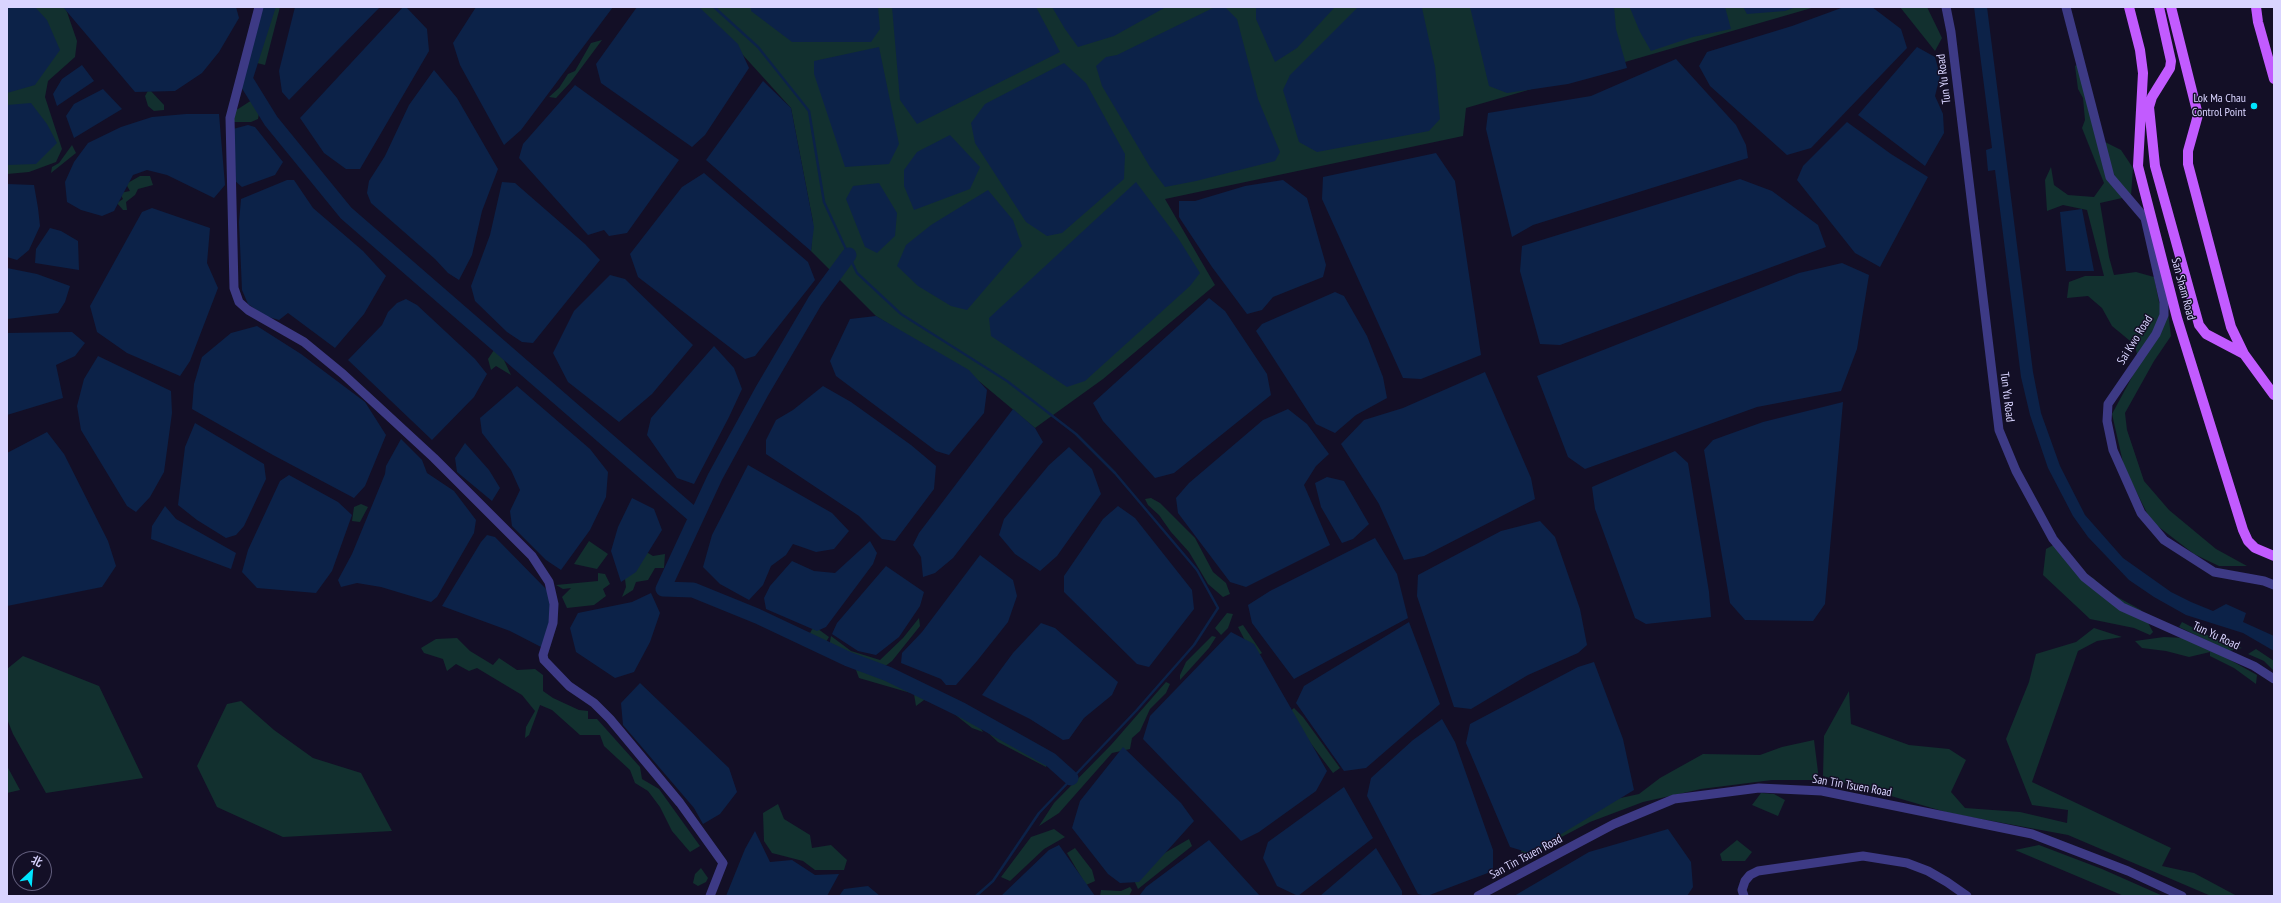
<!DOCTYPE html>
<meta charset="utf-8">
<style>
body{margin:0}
#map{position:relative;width:2281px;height:903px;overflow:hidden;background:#130f26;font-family:"PT Sans Narrow","Noto Sans SC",sans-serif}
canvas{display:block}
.frame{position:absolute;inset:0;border:8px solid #d9d4ff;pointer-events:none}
.north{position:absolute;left:12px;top:851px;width:40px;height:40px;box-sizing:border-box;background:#130f26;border:1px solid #625e7d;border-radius:50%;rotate:26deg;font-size:11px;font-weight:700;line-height:16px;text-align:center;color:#d9d4ff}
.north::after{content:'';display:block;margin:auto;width:14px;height:18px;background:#00e5ff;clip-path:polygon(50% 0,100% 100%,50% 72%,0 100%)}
</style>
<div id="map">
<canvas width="2281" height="903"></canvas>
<div class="frame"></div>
<div class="north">北</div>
</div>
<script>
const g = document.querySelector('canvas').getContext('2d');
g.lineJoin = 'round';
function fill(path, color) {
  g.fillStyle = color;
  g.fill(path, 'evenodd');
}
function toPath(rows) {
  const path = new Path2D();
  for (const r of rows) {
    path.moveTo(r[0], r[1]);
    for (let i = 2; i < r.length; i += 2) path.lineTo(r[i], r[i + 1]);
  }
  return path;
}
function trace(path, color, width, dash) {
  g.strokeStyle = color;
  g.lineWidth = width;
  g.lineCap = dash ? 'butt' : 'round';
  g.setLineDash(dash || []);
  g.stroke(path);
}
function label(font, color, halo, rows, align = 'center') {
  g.font = font + ' "PT Sans Narrow",sans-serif';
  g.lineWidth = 3;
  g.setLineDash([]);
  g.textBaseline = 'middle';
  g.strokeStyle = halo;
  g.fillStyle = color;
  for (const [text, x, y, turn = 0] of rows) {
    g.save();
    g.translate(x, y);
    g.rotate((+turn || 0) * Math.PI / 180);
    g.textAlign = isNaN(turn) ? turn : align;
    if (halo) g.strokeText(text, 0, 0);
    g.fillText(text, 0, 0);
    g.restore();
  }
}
fill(toPath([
 [7,7,64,7,67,12,77,41,75,57,48,81,45,97,62,149,56,162,29,172,7,174],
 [269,7,280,7,265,65,257,63,264,42],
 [697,7,1815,7,1466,108,1463,136,1165,199,1215,285,1103,379,1035,428,980,382,876,316,811,251,813,222,791,108,742,54],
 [1900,7,1927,7,1942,38,1935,51],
 [602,40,570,83,556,98,549,97,559,88,568,74,575,71,591,43],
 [2083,61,2103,141,2121,150,2133,168,2131,196,2100,203,2109,257,2114,275,2136,272,2154,277,2159,302,2168,312,2171,336,2154,361,2125,413,2127,430,2144,481,2169,510,2216,549,2247,566,2219,566,2194,554,2151,521,2124,467,2112,414,2139,364,2135,345,2112,326,2102,308,2088,296,2067,298,2069,282,2085,276,2104,276,2087,210,2063,205,2047,211,2045,180,2051,167,2054,185,2068,195,2094,197,2104,183,2082,128,2085,120,2083,98,2078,89,2075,66],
 [149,89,164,105,164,110,154,111,148,106,145,96],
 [252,100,259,113,258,119,251,122,228,122,227,111,238,109],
 [72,145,76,153,51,173,52,167,59,163],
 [140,176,150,176,153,185,138,189,135,195,126,202,127,210,123,210,117,203,123,199,120,193,130,191,126,184],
 [494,350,504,360,511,375,496,366,491,370,488,359],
 [1151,498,1160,503,1195,538,1213,572,1226,583,1230,594,1223,597,1208,584,1189,552,1171,532,1159,515,1148,505,1145,499],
 [361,504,368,507,360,522,352,521,354,507],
 [589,541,608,554,597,569,574,564],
 [2057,543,2069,565,2093,578,2110,593,2141,610,2153,632,2150,635,2134,628,2090,619,2043,575,2046,549],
 [643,550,653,556,665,554,664,568,655,568,648,580,636,582,633,590,622,597,626,587,623,563],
 [598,573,605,574,610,584,603,589,606,596,594,605,567,608,562,597,571,588,563,589,556,585,598,581],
 [1227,613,1233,614,1228,628,1221,635,1215,628],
 [919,618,920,626,892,661,884,667,880,664,876,667,863,659,838,659,828,653,831,636,851,651,880,660,903,638],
 [2182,622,2215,639,2242,648,2229,651,2179,627],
 [1243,625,1262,653,1254,658,1238,627],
 [814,626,829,637,821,650,814,649,793,637,793,628,810,633],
 [2094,628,2122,637,2097,641,2078,651,2032,782,2171,848,2162,866,2194,873,2237,896,2211,896,2068,835,1949,813,1823,776,1824,736,1849,691,1851,724,1909,745,1949,749,1966,760,1951,792,1965,808,2020,812,2067,823,2068,810,2032,805,2006,739,2029,682,2036,654,2076,642],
 [1212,636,1216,637,1209,648,1180,680,1180,675,1186,662],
 [2164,637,2185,638,2214,651,2257,675,2256,684,2234,668,2210,656,2210,652,2189,657,2166,651,2142,648,2135,641],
 [457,638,470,651,493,665,499,658,517,670,535,669,543,675,543,691,553,698,579,710,588,711,588,719,597,719,640,767,642,779,659,789,700,846,690,852,672,831,660,807,648,791,635,783,630,770,604,746,600,735,580,735,552,710,540,705,529,735,525,738,526,727,535,711,522,695,477,668,469,671,456,664,447,671,443,659,424,653,421,648,436,639],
 [2256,649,2274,661,2274,671,2264,661,2248,654],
 [23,656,99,686,143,778,46,793,13,734,7,719,7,669],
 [856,670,868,671,918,692,932,692,933,702,924,700,916,706,914,694,859,678],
 [1166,682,1170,684,1166,693,1150,709,1140,731,1132,738,1130,749,1112,753,1059,813,1039,826,1054,803,1111,745],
 [954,698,981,715,979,725,983,732,972,728,943,705],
 [241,701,274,730,313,758,361,773,392,831,283,837,217,807,197,766,227,704],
 [1294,708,1303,717,1340,768,1333,773,1288,713],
 [985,730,1039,758,1047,765,1046,767,998,742],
 [1814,740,1819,780,1772,780,1701,789,1643,802,1590,822,1520,859,1523,840,1584,806,1639,794,1660,778,1703,754,1760,755,1782,747],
 [7,766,20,790,7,793],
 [1761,793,1774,794,1785,800,1778,816,1752,805],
 [778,804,784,819,810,835,812,848,831,845,847,860,844,870,815,870,803,861,772,853,764,841,763,813],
 [1054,829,1065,837,1044,849,1010,881,1001,877,1031,837],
 [1189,839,1192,846,1138,889,1133,878,1156,858],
 [1737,840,1752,852,1745,861,1722,861,1720,854],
 [2039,845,2102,869,2163,896,2124,896,2015,850],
 [1075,848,1092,870,1095,881,1086,885,1067,853],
 [701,868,708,878,706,882,698,886,693,883,695,874],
 [1130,887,1132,890,1129,896,1100,896,1101,890,1121,891]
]), '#12302f');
fill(toPath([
 [7,7,35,7,47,20,60,50,35,85,7,93],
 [63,7,236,7,239,18,219,52,202,73,175,91,135,92],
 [295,7,380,7,289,100,282,92,279,71],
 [403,7,406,7,427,29,429,51,360,169,346,169,324,153,300,118],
 [476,7,613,7,521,130,504,145,460,65,453,43],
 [637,7,699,7,738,44,749,68,705,135,692,147,601,83,596,64],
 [751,7,878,7,880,29,871,42,792,42,751,11],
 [892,7,1036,7,1060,52,917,124,900,100],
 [1052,7,1166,7,1114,36,1078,47,1065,29],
 [1215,7,1225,7,1237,19,1258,99,1280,152,1275,161,1196,181,1165,187,1150,167,1102,86,1096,66,1106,57,1117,55],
 [1256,7,1335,7,1297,48,1275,62,1256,19],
 [1358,7,1422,8,1435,67,1440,119,1429,131,1317,152,1299,142,1283,90,1290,75],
 [1470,7,1614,7,1616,29,1627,68,1568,84,1507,93,1489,86],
 [1631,7,1725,7,1731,29,1693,37,1651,51,1640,32,1630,8],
 [1743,7,1796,7,1785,11,1747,14],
 [1844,7,1872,7,1901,29,1907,48,1811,148,1787,155,1710,86,1699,66,1707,52,1792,26],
 [1974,7,1987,7,2033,372,2041,413,2060,466,2085,515,2123,558,2171,592,2191,602,2213,611,2226,604,2246,613,2243,622,2274,636,2274,651,2243,633,2186,615,2154,597,2129,580,2088,537,2073,516,2048,468,2030,415,2021,377,1995,170,1988,171,1986,150,1992,148],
 [879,47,899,144,889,164,845,167,814,74,814,61],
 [1917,47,1935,57,1940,76,1935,96,1943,114,1944,133,1925,166,1858,115],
 [1676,59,1736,125,1746,145,1748,158,1533,225,1512,237,1486,129,1488,113,1591,96],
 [1064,63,1086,83,1125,154,1124,179,1062,233,1047,236,1026,222,975,143,971,123,985,104],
 [82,65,94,81,57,106,53,94,62,79],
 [434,70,457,98,498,169,482,211,472,255,459,280,448,273,435,259,371,203,367,193,369,181,385,156,409,105],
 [763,81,791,108,814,227,811,251,706,160],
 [575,85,679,160,627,233,609,236,604,230,588,235,519,158,523,144],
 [103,89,122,109,74,138,66,116,74,104],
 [31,103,47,124,57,143,36,164,7,165,7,105],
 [186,114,219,114,225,185,214,198,167,175,147,170,133,175,114,211,102,216,81,210,67,202,65,182,74,162,88,143,121,127,152,117],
 [1847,122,1891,154,1928,177,1880,267,1855,253,1797,180,1803,166],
 [248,125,255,127,283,162,275,175,242,187,235,181,233,129],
 [950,135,980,167,970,189,914,210,904,186,904,170,917,152],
 [1436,153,1455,181,1481,355,1421,379,1403,378,1322,199,1323,177],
 [704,173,808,262,815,280,755,356,745,359,638,277,630,254,682,187],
 [1740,179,1772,191,1818,225,1826,247,1560,345,1540,344,1520,271,1522,246],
 [287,180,294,180,313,208,363,251,386,276,364,314,335,348,288,313,279,320,265,316,248,304,242,290,239,222,241,199],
 [1283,180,1307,198,1326,265,1323,277,1273,297,1262,310,1247,314,1212,267,1179,217,1179,201,1195,201,1245,186],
 [502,182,515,183,585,244,600,260,533,343,522,342,507,332,475,301,471,286,490,235],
 [1136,182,1178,238,1200,273,1190,286,1085,381,1067,387,991,336,989,318],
 [879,183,897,213,895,236,877,253,865,247,846,199,853,186],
 [7,184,34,185,38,208,40,226,29,250,17,260,7,257],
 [988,190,1013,220,1022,246,967,310,951,306,918,286,897,266,906,245,931,225],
 [152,208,210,228,207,263,218,288,190,361,180,376,127,353,97,332,90,306,142,212],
 [2082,209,2094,271,2066,271,2060,212],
 [50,228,61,231,78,241,79,270,35,263,36,249],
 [1842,263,1869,275,1857,349,1841,391,1757,407,1585,469,1568,457,1537,376,1799,273],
 [7,268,37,274,70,286,65,302,58,313,7,319],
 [610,275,625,279,693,345,652,394,619,422,568,382,553,353,574,311],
 [1335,292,1344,296,1367,336,1383,377,1387,398,1356,415,1335,433,1316,424,1256,331,1262,324],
 [1209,298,1225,311,1267,374,1271,395,1174,473,1155,478,1103,421,1093,403],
 [406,299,417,305,475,359,487,374,474,397,432,440,348,360,382,325,388,312,397,303],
 [876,316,969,370,987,390,984,413,949,455,936,451,836,376,830,361,850,319],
 [257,326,301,354,365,402,386,435,365,486,354,498,273,455,192,409,194,384,202,357,231,333],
 [72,332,85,343,75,356,56,365,63,398,7,415,7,333],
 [714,346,734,368,742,389,729,417,694,484,677,478,647,435,651,418],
 [98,356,171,391,172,413,164,472,150,497,136,512,127,506,81,430,77,406,84,379],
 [1485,372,1531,478,1535,499,1424,556,1404,560,1379,504,1341,444,1364,420,1403,408],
 [517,386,590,449,608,472,606,497,590,530,561,570,546,560,512,526,510,511,520,490,511,470,482,433,480,418],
 [823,386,851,402,911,445,936,466,934,489,895,541,882,539,859,516,766,454,766,440,776,420,793,410],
 [1843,402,1825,604,1813,621,1745,620,1730,603,1704,450,1713,440,1763,422],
 [1013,409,1035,428,1043,442,953,558,935,573,923,577,921,557,913,545,919,533],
 [1288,409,1307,424,1329,454,1316,466,1304,485,1330,545,1246,587,1230,582,1178,513,1176,498,1189,483,1263,420],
 [195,423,264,464,266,479,244,526,236,535,226,538,197,520,178,505,185,447],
 [47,432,64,454,108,541,116,566,102,587,7,606,7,453],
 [401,439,422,460,427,473,454,491,476,520,474,533,437,597,431,602,381,587,357,583,341,587,338,580,352,554,385,474,386,466],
 [465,443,489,470,500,488,492,501,457,472,455,458],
 [1069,447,1092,469,1101,494,1057,556,1040,571,1015,554,999,535,1004,519,1049,465],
 [1675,451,1688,463,1709,592,1711,617,1646,624,1635,618,1595,509,1592,487],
 [748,465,832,513,849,531,834,549,816,552,793,544,786,555,771,566,763,585,749,600,720,584,703,567,712,535],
 [289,475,338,502,352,515,332,571,316,593,257,588,242,572,248,550,280,481],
 [1327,477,1344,481,1369,524,1353,539,1342,543,1321,507,1315,483],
 [632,498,654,509,662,530,636,572,621,582,611,551,618,527],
 [165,506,176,519,236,553,231,569,151,539,152,526],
 [1118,506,1135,518,1192,590,1194,609,1149,667,1137,664,1064,592,1064,576,1103,519],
 [1540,521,1555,537,1580,609,1587,645,1578,653,1528,675,1471,709,1454,707,1417,596,1418,575,1501,531],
 [487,535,495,537,549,592,555,630,543,648,510,631,442,606,481,542],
 [1375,538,1397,574,1408,618,1294,679,1252,623,1248,605,1270,591],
 [870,541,877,553,873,564,826,627,817,631,766,609,764,598,770,586,792,561,814,571,835,573],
 [980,555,1013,580,1017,596,1008,622,977,661,956,685,946,685,941,679,901,663,902,653,922,632],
 [886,566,924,592,920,606,899,637,876,655,858,651,832,634,837,623],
 [651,593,660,613,650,642,634,672,615,678,576,652,570,628,578,613,632,602],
 [1409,622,1440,704,1366,768,1344,771,1296,703,1304,686],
 [1041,623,1055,628,1118,682,1112,695,1084,718,1069,739,1063,740,1030,719,982,695,1013,653],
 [1231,632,1254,644,1327,771,1316,791,1259,832,1241,841,1143,739,1150,716],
 [1594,662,1623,739,1634,790,1530,853,1510,847,1466,743,1470,724,1578,667],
 [640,683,729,768,737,792,720,814,703,824,694,808,623,725,621,703],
 [1442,719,1455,742,1493,850,1493,871,1427,896,1418,894,1367,796,1371,778,1413,740],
 [1123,747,1181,803,1194,821,1139,882,1120,883,1108,874,1072,828,1080,801],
 [1344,787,1373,838,1298,896,1277,886,1263,858,1268,842],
 [1668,829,1691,862,1693,887,1687,896,1514,896,1589,852],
 [755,831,770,862,792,860,815,875,839,874,827,896,726,896,745,849],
 [1209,840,1260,896,1139,896,1146,887],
 [1059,845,1095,896,1001,896,1049,850],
 [1376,848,1402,891,1402,896,1320,896],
 [868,886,880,896,839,896,844,889]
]), '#0c2248');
trace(toPath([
 [714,7,758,47,809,111,824,202,857,273,901,314,1007,381,1076,434,1115,473,1197,570,1218,608,1194,645,1136,711,1039,813,993,881,976,896]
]), '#0c2248', 2.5);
trace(toPath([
 [268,7,245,79,271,121,346,213,696,517],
 [849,255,815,301,762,391,715,477,663,589,693,590,757,616,848,659,888,674,962,710,1051,760,1071,778]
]), '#0c2248', 15);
trace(toPath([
 [259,7,230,118,234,288,239,302,248,310,304,342,343,374,434,458,532,556,549,582,554,604,553,623,543,655,544,660,569,686,594,703,610,719,680,803,723,863,710,896],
 [1946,7,1951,32,1999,430,2016,471,2053,539,2084,577,2122,607,2254,666,2274,679],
 [2066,7,2110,177,2145,218,2164,302,2164,315,2156,334,2108,404,2107,421,2113,450,2141,513,2164,540,2214,572,2264,581,2274,585],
 [1478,896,1614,824,1674,799,1759,788,1822,791,2032,834,2128,871,2182,896],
 [1744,896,1742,890,1745,881,1750,875,1758,871,1863,856,1907,863,1928,871,1947,882,1967,896]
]), '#3d3a85', 9);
trace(toPath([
 [2129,7,2140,50,2143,73,2138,166,2177,318,2243,530,2248,541,2255,548,2274,556],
 [2159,7,2171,61,2170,68,2152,97,2149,107,2155,166,2199,325,2206,334,2244,354],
 [2171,7,2198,115,2188,151,2188,164,2231,327,2244,354,2274,395],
 [2256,7,2258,22,2274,79]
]), '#c25bff', 10);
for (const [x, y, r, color] of [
 [2254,106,4,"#00e5ff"]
]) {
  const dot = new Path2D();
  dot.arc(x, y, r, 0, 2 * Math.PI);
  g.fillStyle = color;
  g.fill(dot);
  trace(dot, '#130f26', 1.5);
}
label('12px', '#d9d4ff', '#130f26', [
 ["Tun Yu Road",1944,79,-97],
 ["San Sham Road",2183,289,75],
 ["Sai Kwo Road",2135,340,-58],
 ["Tun Yu Road",2007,397,83],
 ["Tun Yu Road",2216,636,25],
 ["San Tin Tsuen Road",1852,786,10],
 ["San Tin Tsuen Road",1526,857,-28]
]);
label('12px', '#d9d4ff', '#130f26', [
 ["Lok Ma Chau",2246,99],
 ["Control Point",2246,113]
], 'right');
</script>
